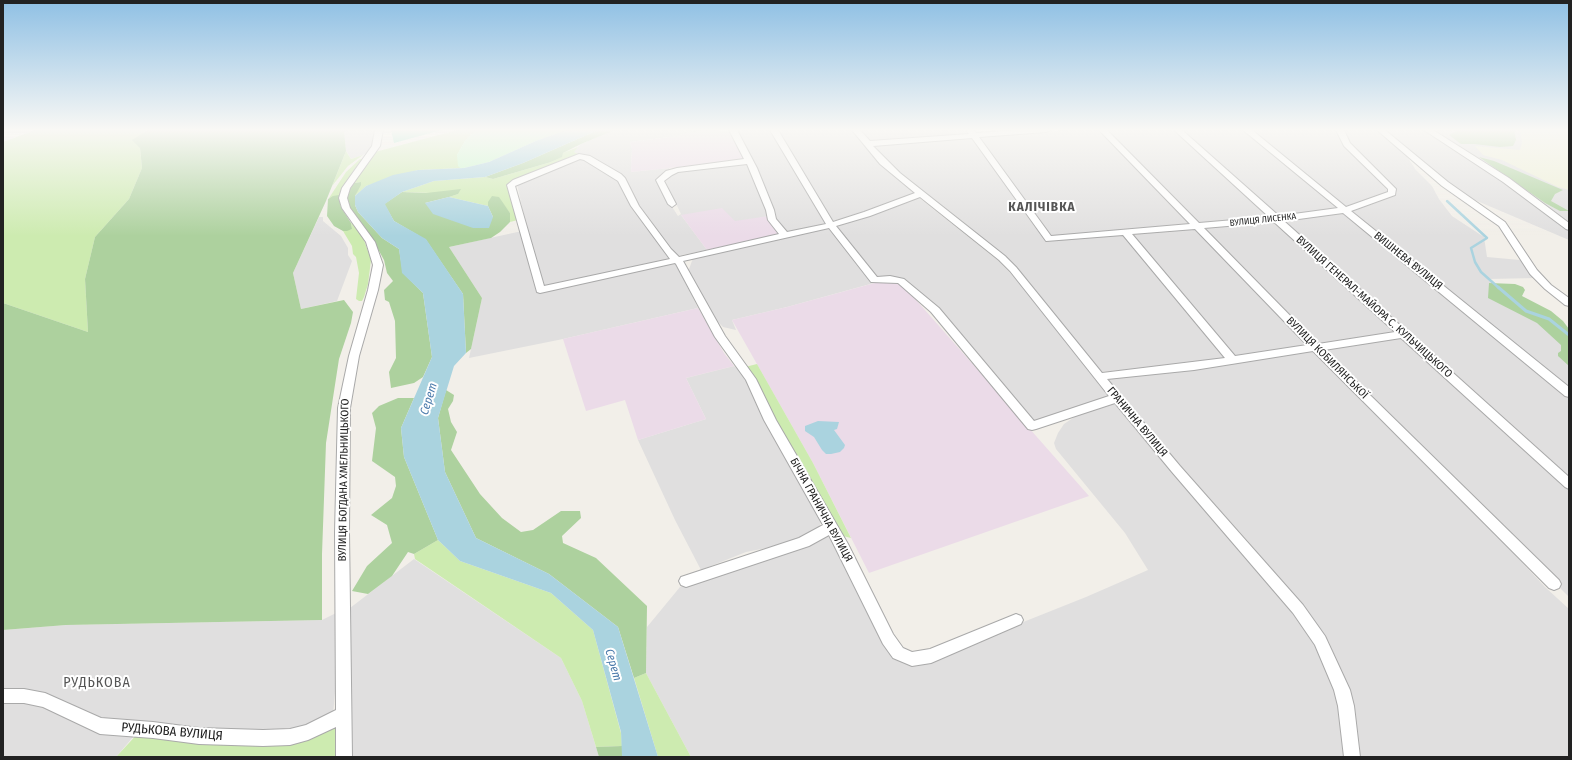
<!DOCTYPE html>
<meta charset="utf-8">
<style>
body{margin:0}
#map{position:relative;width:1572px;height:760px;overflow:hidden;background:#f2efe9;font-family:"Fira Sans Condensed",sans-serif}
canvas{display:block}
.frame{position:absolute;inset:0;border:4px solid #222;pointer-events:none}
</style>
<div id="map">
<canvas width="1572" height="760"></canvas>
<div class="frame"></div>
</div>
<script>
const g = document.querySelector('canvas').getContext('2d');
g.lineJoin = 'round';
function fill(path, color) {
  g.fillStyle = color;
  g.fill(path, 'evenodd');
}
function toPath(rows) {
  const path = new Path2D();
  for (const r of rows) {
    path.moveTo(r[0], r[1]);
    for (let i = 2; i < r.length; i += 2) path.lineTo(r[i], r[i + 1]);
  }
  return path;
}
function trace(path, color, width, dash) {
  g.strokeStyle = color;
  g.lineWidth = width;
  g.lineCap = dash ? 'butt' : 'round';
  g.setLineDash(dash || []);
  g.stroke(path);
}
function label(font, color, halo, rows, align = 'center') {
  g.font = font + ' "Fira Sans Condensed",sans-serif';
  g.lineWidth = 4;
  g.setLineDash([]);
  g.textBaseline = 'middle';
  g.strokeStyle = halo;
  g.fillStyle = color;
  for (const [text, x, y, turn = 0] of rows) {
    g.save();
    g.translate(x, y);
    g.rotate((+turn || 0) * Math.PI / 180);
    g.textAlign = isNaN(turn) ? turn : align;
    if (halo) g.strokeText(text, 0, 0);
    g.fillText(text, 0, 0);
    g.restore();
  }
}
fill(toPath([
 [344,130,376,130,369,151,363,155,351,159,346,151],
 [615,130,706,130,685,133,678,136,630,142,632,149,631,172,669,168,669,171,657,180,658,185,678,216,681,214,665,181,673,173,680,171,748,163,769,216,741,222,681,215,707,250,677,256,638,208,630,188,586,157,573,152,581,144],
 [736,130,773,130,827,224,787,233,774,219,751,160],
 [776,130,853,130,884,168,915,194,861,214,832,221],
 [859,130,968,130,971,135,871,143],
 [1062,130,1100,130,1193,226,1057,237,1050,236,977,136],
 [1105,130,1174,130,1272,217,1201,225],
 [1178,130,1244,130,1342,208,1278,217],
 [1248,130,1338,130,1339,134,1389,192,1349,207,1344,207],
 [1343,130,1378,130,1389,138,1406,155,1416,170,1432,186,1439,199,1452,216,1484,237,1487,257,1520,260,1536,278,1488,279,1569,339,1569,390,1348,210,1395,195,1397,192,1350,144],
 [1383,130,1569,130,1569,240,1463,195,1458,189,1419,161],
 [973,137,1016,201,1045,240,1125,235,1228,357,1187,364,1101,372,1056,317,1030,283,1012,263,907,179,874,149,873,145],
 [582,158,618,178,673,259,544,288,527,230,517,184],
 [918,197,1000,262,1015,278,1111,397,1033,423,921,294,874,276,836,226],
 [1344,212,1569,395,1569,597,1321,349,1402,336,1284,221],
 [319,217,323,217,323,221,341,236,348,248,348,255,352,261,337,301,301,309,293,273],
 [1277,220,1398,333,1316,345,1203,228],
 [830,228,874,283,787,307,732,320,736,330,723,327,715,319,688,272,693,258],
 [1198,228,1311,347,1234,357,1130,235],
 [522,231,538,293,675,262,698,308,563,339,469,358,482,298,449,247],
 [1312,350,1473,510,1545,587,1569,609,1569,757,1359,757,1351,697,1329,642,1307,613,1247,540,1181,467,1105,378],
 [734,366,745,375,822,517,819,528,792,543,746,552,701,570,675,520,638,440,706,419,686,378],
 [1111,403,1116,403,1288,603,1320,650,1340,702,1340,727,1346,757,691,757,646,673,647,627,680,587,729,572,831,533,890,647,928,660,1086,597,1148,570,1125,533,1056,449,1054,443,1058,433,1064,424,1076,416],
 [414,559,561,658,582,701,599,757,351,757,349,713,351,692,350,608],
 [338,612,338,657,333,715,321,722,273,735,148,724,133,737,116,757,3,757,3,630,66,625,322,620]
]), '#e0dfdf');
fill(toPath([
 [702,130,719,130,721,132,732,132,744,158,741,160,719,163,631,172,632,149,630,142,678,136,685,133],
 [722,208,735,221,769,216,780,234,707,250,681,215],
 [882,281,891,281,902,284,1089,496,869,573,813,463,732,320,787,307],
 [698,308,724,353,734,366,686,378,706,419,638,440,625,400,586,411,563,339]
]), '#ebdbe8');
fill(toPath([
 [1520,130,1569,130,1569,190,1558,187,1502,160,1483,155,1475,146,1520,150,1522,143]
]), '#eef0d5');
fill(toPath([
 [35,130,148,130,145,131,140,148,142,168,129,199,95,237,85,279,88,332,3,303,3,142],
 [457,130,475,130,465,141,457,155,462,168,464,168,418,170,366,186,355,196,361,182,354,183,375,152],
 [578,147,574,152,578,154,508,184,518,220,510,222,510,213,503,204,488,202,488,206,449,197,458,194,402,192,434,181,485,177,493,179,551,162,561,157,563,153],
 [346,151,351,159,363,155,348,166,332,186],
 [360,159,363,159,340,197,329,198,346,172],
 [351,223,353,224,364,240,371,260,368,284,364,297,362,301,359,301,356,299,359,273,356,257,353,254,352,246,343,231,352,229],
 [757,364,813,463,851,538,843,536,745,367],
 [438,540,460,561,551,593,593,630,621,733,622,746,596,747,582,701,561,658,415,559,414,554],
 [646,673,691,757,658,757,634,678],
 [333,727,337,730,337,757,116,757,141,730,221,740]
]), '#cdebb0');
fill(toPath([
 [148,130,344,130,346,151,326,201,293,273,301,309,344,300,353,312,351,323,339,359,326,443,322,554,322,620,66,625,3,630,3,303,88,332,85,279,95,237,129,199,142,168,140,148,132,140],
 [598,130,615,130,581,144,563,153,562,157,551,162,493,179,485,177,523,163],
 [1458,130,1514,130,1516,140,1513,146,1500,147,1474,144,1461,144,1449,135],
 [1479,157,1494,161,1563,190,1555,194,1551,201,1569,211,1560,211,1545,203],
 [361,182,361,185,355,196,355,205,358,212,382,238,399,249,403,273,423,293,432,357,423,377,414,383,391,388,389,372,396,358,395,321,389,302,385,300,384,290,393,281,387,273,384,260,373,240,359,220,352,212,347,202,348,192,354,183],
 [461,189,458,194,449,197,425,203,493,217,488,206,488,202,492,196,499,197,510,213,510,222,500,232,491,238,449,247,482,298,471,349,466,353,463,294,426,240,394,221,384,204,402,192,426,193],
 [339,195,341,207,351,223,352,229,347,231,343,231,334,226,327,216,328,199,333,196],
 [1489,283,1515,284,1523,287,1525,290,1522,296,1551,311,1563,321,1569,329,1569,366,1558,356,1558,353,1561,351,1561,345,1537,323,1488,298],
 [446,390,454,395,453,401,448,409,451,422,457,432,451,450,480,494,502,518,521,532,533,530,561,511,580,511,581,518,562,536,563,543,596,558,647,606,646,673,634,678,618,627,549,574,476,538,445,472,438,418],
 [398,398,414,398,401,428,404,457,438,540,414,554,408,552,392,576,368,594,352,591,367,566,392,543,387,525,371,515,392,498,396,486,395,477,372,461,376,428,372,413,379,406],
 [622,746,622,757,599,757,596,747]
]), '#add19e');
fill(toPath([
 [475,130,568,130,538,140,489,162,464,168,460,168,458,166,457,155,465,141]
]), '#c8facc');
fill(toPath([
 [391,130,442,130,394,143]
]), '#88e0be');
fill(toPath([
 [567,130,598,130,523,163,485,177,434,181,402,192,385,204,394,221,426,239,463,294,466,353,454,366,438,418,445,472,476,538,549,574,618,627,658,757,622,757,621,732,593,630,551,593,460,561,438,540,404,457,401,428,432,357,423,293,402,273,399,249,382,238,358,212,355,205,355,196,366,186,393,175,418,170,464,168,489,162,538,140],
 [449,197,488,206,493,217,489,228,473,228,433,214,425,203],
 [818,421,839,422,837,429,834,430,845,445,844,448,840,452,831,454,826,454,822,450,814,437,805,431,805,426]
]), '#aad3df');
trace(toPath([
 [1447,201,1487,238,1471,248,1475,262,1481,272,1499,288]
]), '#aad3df', 2.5);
trace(toPath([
 [1498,287,1526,311,1549,319,1569,335]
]), '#aad3df', 3);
const minor = toPath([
 [375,130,383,130,380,146,350,188,347,198,350,208,375,242,383,265,378,290,359,356,350,408,349,532,352,757,336,757,336,727,308,740,290,745,263,746,199,744,153,738,100,734,43,707,24,703,3,703,3,689,24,689,45,693,101,718,153,722,199,728,263,730,290,729,306,725,336,710,335,532,338,408,349,356,368,290,373,265,366,242,342,208,339,198,342,188,372,146,375,130],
 [729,130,737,130,757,168,774,210,776,219,787,232,826,224,770,130,778,130,833,222,864,212,915,193,880,164,852,130,860,130,870,141,969,134,966,130,974,130,976,133,1018,130,1050,130,1046,132,979,137,1051,236,1190,224,1099,130,1107,130,1199,223,1269,217,1174,130,1182,130,1279,216,1338,208,1243,130,1252,130,1346,207,1388,192,1388,189,1344,146,1336,130,1344,130,1350,143,1396,189,1395,195,1351,211,1569,387,1569,397,1565,396,1343,213,1284,221,1569,477,1569,489,1565,487,1401,338,1324,350,1559,580,1561,584,1559,588,1554,590,1549,588,1313,351,1194,370,1107,379,1180,466,1303,605,1325,636,1350,690,1354,706,1360,757,1344,757,1338,706,1334,690,1315,645,1293,613,1172,472,1115,403,1036,429,1032,430,1028,429,931,312,898,283,871,282,829,228,683,261,725,336,756,379,776,420,848,544,893,634,903,648,912,652,930,649,1016,614,1021,616,1023,620,1021,624,931,663,912,666,893,658,883,644,829,535,809,546,686,587,681,585,679,581,681,577,799,538,823,525,764,420,746,380,715,337,676,264,675,263,540,293,537,292,507,185,513,180,579,154,590,156,621,174,625,178,639,206,671,249,679,257,779,234,768,220,766,210,747,164,678,172,672,175,664,181,676,204,672,207,668,204,656,180,666,171,677,168,744,159,729,130],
 [972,138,1046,241,1123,235,1225,358,1102,373,1016,267,1005,256,900,173,873,146,972,138],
 [580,159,584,160,618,181,631,206,670,259,544,286,515,186,580,159],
 [920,197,999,260,1010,271,1109,396,1034,421,939,308,904,279,890,276,877,277,836,226,870,216,920,197],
 [1274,222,1395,332,1318,344,1204,228,1274,222],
 [1195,229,1307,345,1235,356,1132,234,1195,229],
 [1377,130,1385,130,1448,182,1505,222,1537,270,1551,285,1569,298,1569,306,1565,305,1545,289,1530,274,1499,226,1442,186,1377,130],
 [1424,130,1433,130,1509,178,1569,223,1569,230,1566,229,1503,182,1424,130]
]);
trace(minor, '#a9a9a9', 2);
fill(minor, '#fff');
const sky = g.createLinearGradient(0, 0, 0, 236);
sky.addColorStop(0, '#8fc0e4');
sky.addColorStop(0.55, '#f9f8f5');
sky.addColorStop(1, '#f9f8f500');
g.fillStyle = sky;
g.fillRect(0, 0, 1572, 236);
label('9px', '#222', '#fff', [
 ["ВУЛИЦЯ ЛИСЕНКА",1263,220,-6]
]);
label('11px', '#222', '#fff', [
 ["ВИШНЕВА ВУЛИЦЯ",1408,261,39],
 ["ВУЛИЦЯ ГЕНЕРАЛ-МАЙОРА С. КУЛЬЧИЦЬКОГО",1374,307,42],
 ["ВУЛИЦЯ КОБИЛЯНСЬКОЇ",1327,358,45],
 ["ГРАНИЧНА ВУЛИЦЯ",1137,422,50],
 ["ВУЛИЦЯ БОГДАНА ХМЕЛЬНИЦЬКОГО",344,480,-89],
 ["БІЧНА ГРАНИЧНА ВУЛИЦЯ",821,510,61]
]);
label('italic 12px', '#4a7aab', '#fff', [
 ["Серет",429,399,-73],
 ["Серет",613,665,74]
]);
g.letterSpacing = '1px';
label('bold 13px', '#555', '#fff', [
 ["КАЛІЧІВКА",1042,207]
]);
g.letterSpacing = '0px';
label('13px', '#222', '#fff', [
 ["РУДЬКОВА ВУЛИЦЯ",172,732,5]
]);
g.letterSpacing = '1px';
label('14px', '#555', '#fff', [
 ["РУДЬКОВА",97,683]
]);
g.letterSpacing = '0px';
</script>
